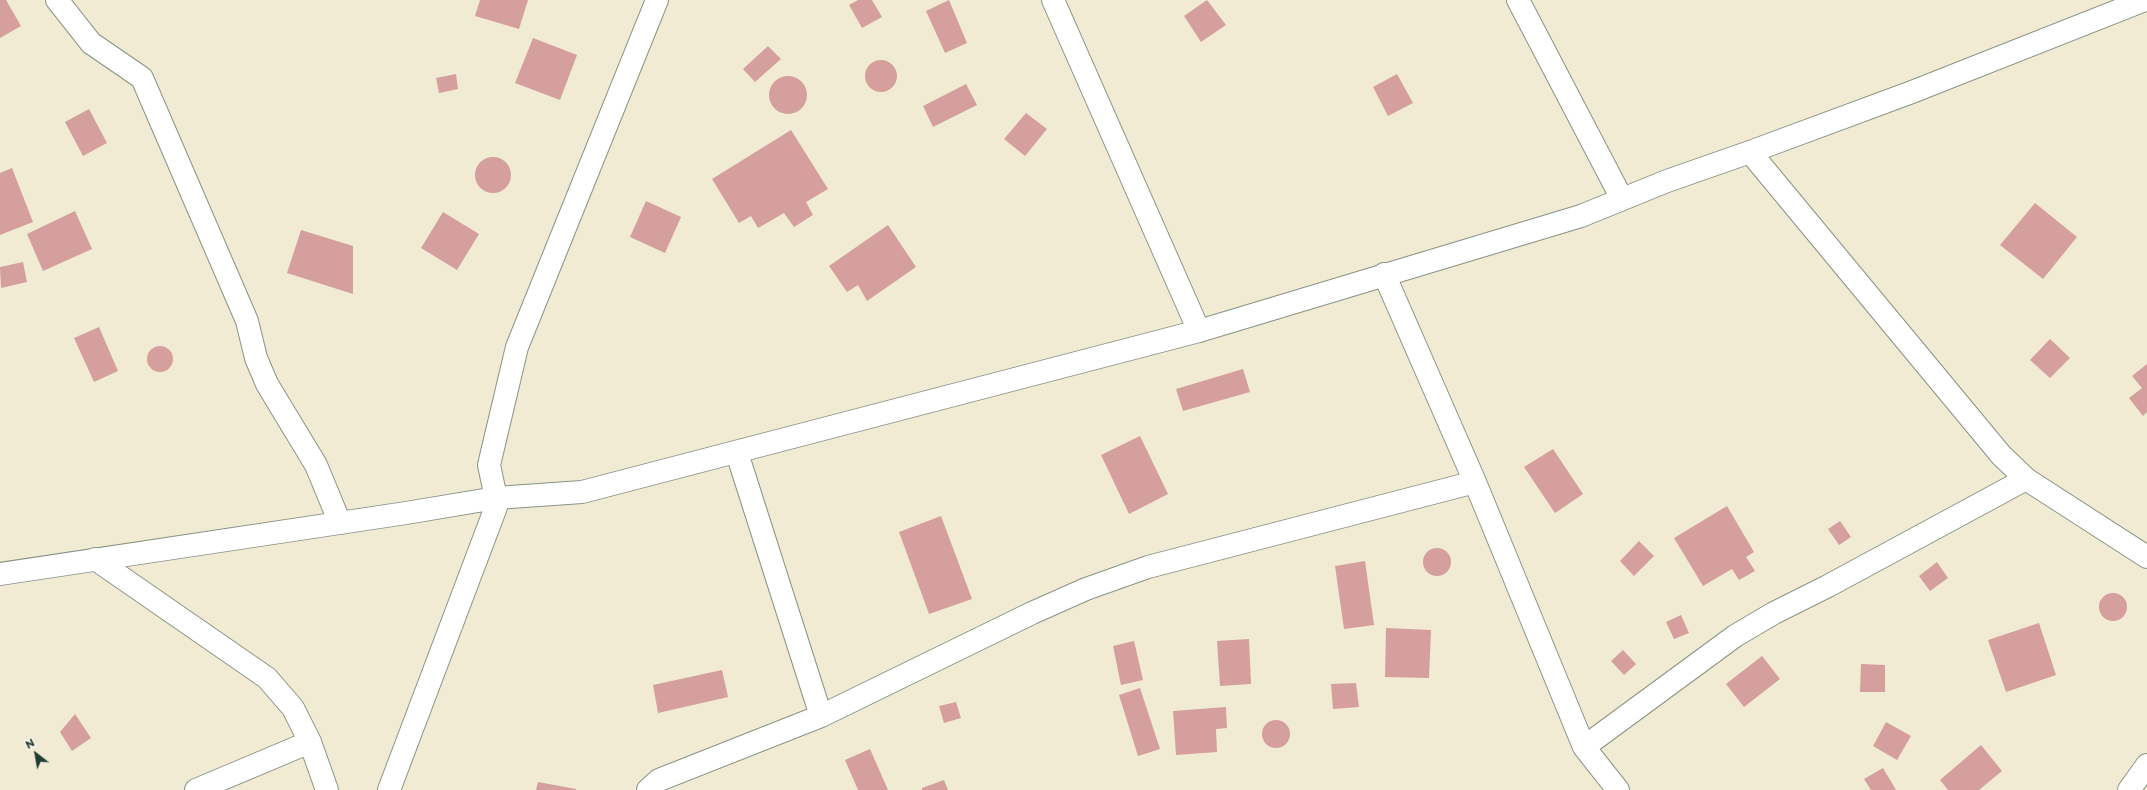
<!DOCTYPE html>
<style>
body{margin:0}
#map{position:relative;width:2147px;height:790px;overflow:hidden;background:#f2ebd3;font-family:"Playpen Sans",sans-serif}
canvas{display:block}
.north{position:absolute;left:16px;top:734px;width:40px;height:40px;-webkit-text-stroke:3px #fbf7ec;paint-order:stroke;rotate:329deg;font-size:11px;font-weight:700;line-height:16px;text-align:center;color:#1f3d34}
.north::after{content:'';display:block;margin:auto;width:14px;height:18px;background:#1f3d34;clip-path:polygon(50% 0,100% 100%,50% 72%,0 100%)}
</style>
<div id="map">
<canvas width="2147" height="790"></canvas>
<div class="north">N</div>
</div>
<script>
const g = document.querySelector('canvas').getContext('2d');
g.lineJoin = 'round';
function fill(path, color) {
  g.fillStyle = color;
  g.fill(path, 'evenodd');
}
function toPath(rows) {
  const path = new Path2D();
  for (const r of rows) {
    if (r.length === 3) {
      path.moveTo(r[0] + r[2], r[1]);
      path.arc(r[0], r[1], r[2], 0, 2 * Math.PI);
      continue;
    }
    path.moveTo(r[0], r[1]);
    for (let i = 2; i < r.length; i += 2) path.lineTo(r[i], r[i + 1]);
  }
  return path;
}
function trace(path, color, width, dash) {
  g.strokeStyle = color;
  g.lineWidth = width;
  g.lineCap = dash ? 'butt' : 'round';
  g.setLineDash(dash || []);
  g.stroke(path);
}
fill(toPath([
 [0,0,6,0,21,26,0,38],
 [480,0,528,0,519,29,475,16],
 [858,0,872,0,882,17,862,28,849,5],
 [949,0,967,43,945,53,926,11],
 [1207,0,1226,25,1201,42,1184,16],
 [533,38,577,55,560,100,515,83],
 [768,46,781,59,755,82,743,69],
 [881,76,16],
 [456,74,458,89,439,93,436,78],
 [1397,74,1413,103,1388,116,1373,87],
 [788,95,19],
 [966,84,977,105,933,127,923,106],
 [89,109,107,143,83,156,65,122],
 [1026,113,1047,129,1025,156,1004,139],
 [791,130,828,189,806,202,813,215,794,227,784,213,758,228,751,216,739,223,712,179],
 [493,175,18],
 [12,168,33,222,0,235,0,173],
 [646,201,681,217,665,253,630,237],
 [2035,203,2077,237,2043,279,2000,245],
 [75,211,92,249,43,271,27,234],
 [443,212,479,234,457,270,421,248],
 [888,225,916,267,867,301,858,285,847,292,829,266],
 [301,230,353,246,353,294,287,273],
 [23,262,27,282,1,288,0,267],
 [99,327,118,371,94,382,74,338],
 [2050,339,2070,358,2050,378,2030,360],
 [160,359,13],
 [2147,364,2147,412,2143,416,2129,398,2142,388,2132,376],
 [1243,369,1250,392,1183,411,1176,389],
 [1140,436,1168,494,1129,514,1101,455],
 [1553,449,1583,494,1555,513,1524,467],
 [1727,506,1754,552,1746,557,1755,571,1739,580,1732,569,1703,586,1674,538],
 [941,516,972,599,929,614,899,532],
 [1840,521,1851,537,1839,545,1828,529],
 [1639,541,1654,556,1634,576,1620,561],
 [1437,562,14],
 [1365,561,1374,625,1344,629,1335,566],
 [1937,562,1948,578,1930,591,1919,576],
 [2113,607,14],
 [1681,615,1689,633,1674,639,1666,622],
 [2039,623,2056,675,2006,692,1988,640],
 [1386,628,1431,630,1429,678,1385,677],
 [1249,639,1251,684,1220,686,1217,641],
 [1134,641,1143,680,1121,685,1113,646],
 [1623,650,1636,664,1624,675,1611,661],
 [1762,656,1780,679,1744,707,1726,684],
 [1861,664,1885,665,1885,692,1860,692],
 [722,670,728,697,658,713,653,685],
 [1356,683,1359,707,1333,709,1331,684],
 [1140,688,1160,749,1138,756,1119,695],
 [956,702,961,718,944,723,939,706],
 [1226,707,1227,728,1216,729,1217,752,1176,755,1173,711],
 [75,714,91,738,72,751,60,732],
 [1276,734,14],
 [1886,722,1911,736,1897,760,1873,746],
 [1981,745,2002,771,1979,790,1948,790,1940,780],
 [870,749,888,790,858,790,845,760],
 [1883,768,1896,790,1871,790,1864,779],
 [944,780,948,790,922,790,922,788],
 [538,782,576,789,576,790,536,790]
]), '#d49f9d');
const minor = toPath([
 [57,0,91,43,142,78,247,321,256,358,267,384,316,465,340,523],
 [1053,0,1199,331],
 [1518,0,1622,199],
 [1750,152,2001,455,2026,479,2147,557],
 [1384,274,1475,482,1584,747],
 [737,453,821,716],
 [496,498,489,465,517,347,657,0],
 [95,559,267,678,293,708,310,742,327,790],
 [196,790,310,742],
 [648,790,659,780,821,716,1032,613,1086,589,1148,567,1475,482],
 [1618,790,1584,747,1735,636,1774,613,1828,586,2026,479],
 [2129,790,2147,765]
]);
const tertiary = toPath([
 [0,574,406,513,496,498,582,492,1199,331,1581,216,1667,181,1750,152,1912,92,2145,0],
 [389,790,496,507,496,498]
]);
trace(minor, '#889484', 24);
trace(tertiary, '#889484', 24);
trace(minor, '#fff', 22);
trace(tertiary, '#fff', 22);
</script>
